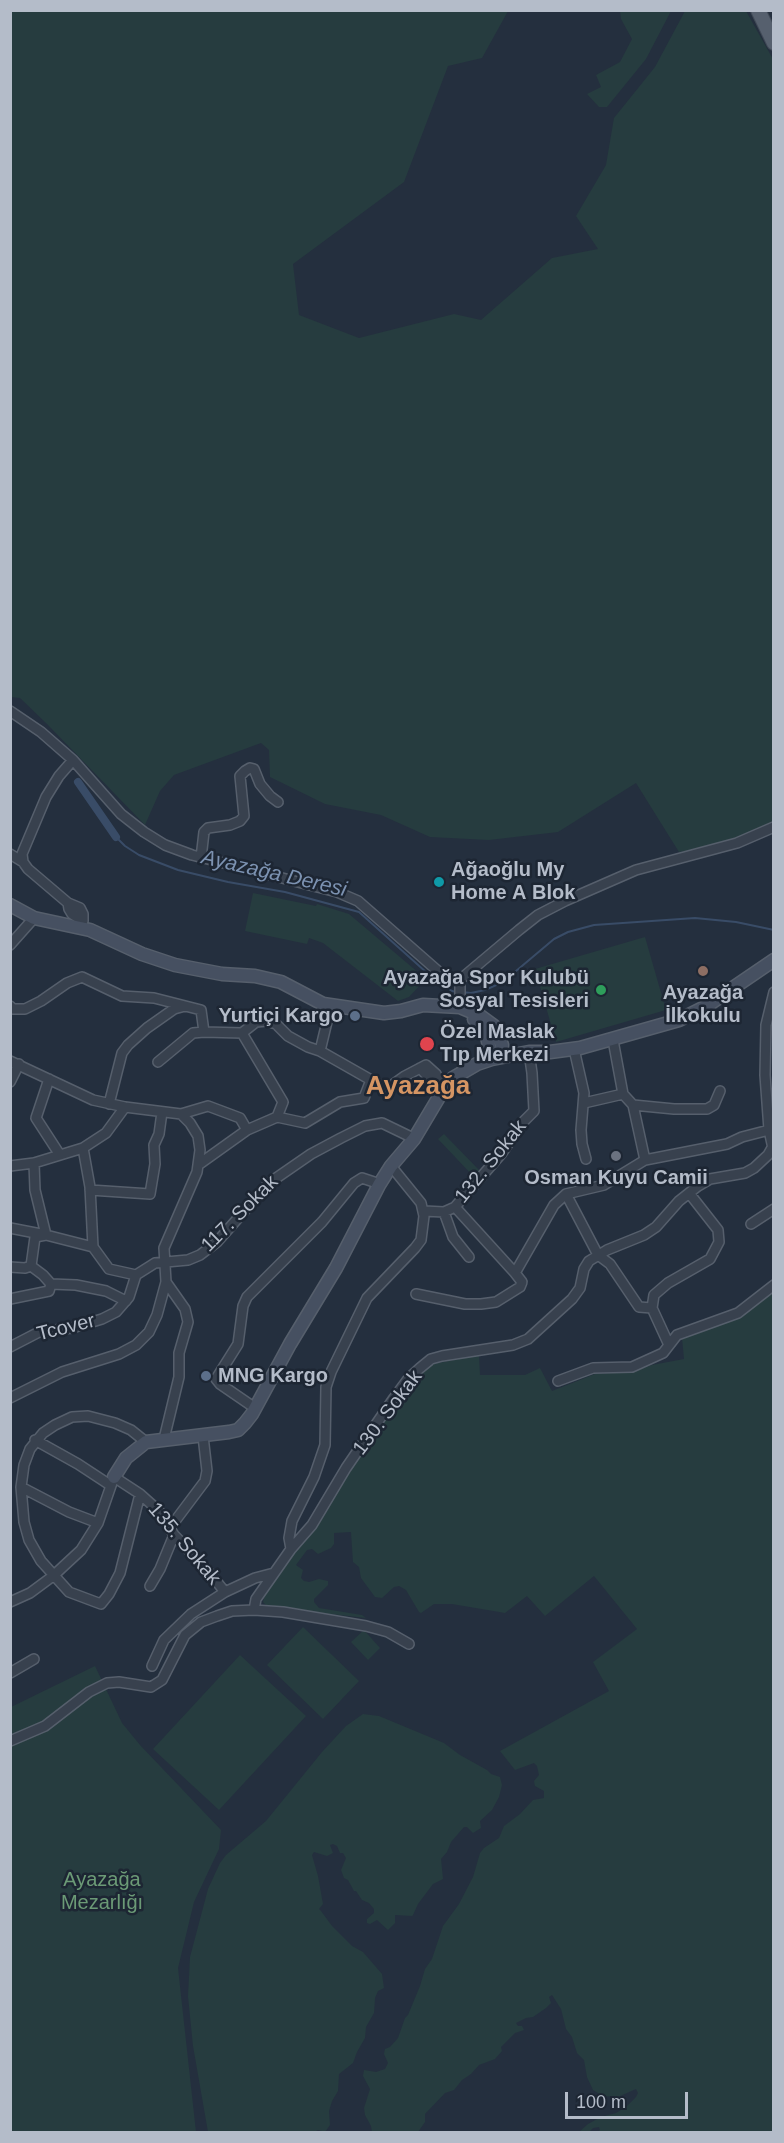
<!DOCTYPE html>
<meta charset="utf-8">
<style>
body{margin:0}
#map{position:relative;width:784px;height:2143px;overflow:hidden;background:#242f3e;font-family:Arial,sans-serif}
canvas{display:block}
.frame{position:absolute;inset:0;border:12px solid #b4bcc9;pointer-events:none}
.scale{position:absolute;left:565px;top:2092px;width:123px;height:27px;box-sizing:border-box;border:3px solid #b4bcc9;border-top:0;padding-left:8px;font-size:18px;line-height:21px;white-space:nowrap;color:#b4bcc9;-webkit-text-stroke:4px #1d2633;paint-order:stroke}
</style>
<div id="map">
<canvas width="784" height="2143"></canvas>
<div class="frame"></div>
<div class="scale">100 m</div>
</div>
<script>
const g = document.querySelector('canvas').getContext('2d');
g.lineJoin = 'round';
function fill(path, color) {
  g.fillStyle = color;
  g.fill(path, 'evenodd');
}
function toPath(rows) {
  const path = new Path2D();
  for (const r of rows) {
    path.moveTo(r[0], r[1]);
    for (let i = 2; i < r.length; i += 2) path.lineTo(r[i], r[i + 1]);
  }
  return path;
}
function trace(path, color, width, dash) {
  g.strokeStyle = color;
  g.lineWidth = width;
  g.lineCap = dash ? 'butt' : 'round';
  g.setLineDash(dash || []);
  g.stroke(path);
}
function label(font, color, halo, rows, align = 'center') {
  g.font = font + ' Arial,sans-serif';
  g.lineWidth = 5;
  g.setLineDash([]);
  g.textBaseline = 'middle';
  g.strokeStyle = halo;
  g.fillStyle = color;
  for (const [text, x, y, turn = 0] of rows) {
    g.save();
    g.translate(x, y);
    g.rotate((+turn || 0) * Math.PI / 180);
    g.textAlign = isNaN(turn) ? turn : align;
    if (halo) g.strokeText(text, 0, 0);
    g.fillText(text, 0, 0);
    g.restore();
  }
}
fill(toPath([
 [11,11,508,11,482,58,448,66,404,182,293,264,299,315,359,338,454,314,481,320,552,258,598,249,576,216,606,165,614,118,655,67,685,11,746,11,774,61,773,822,732,840,704,848,679,852,636,783,558,832,489,840,430,837,381,815,325,804,270,777,269,750,261,743,174,775,160,791,145,825,47,724,20,698,11,697],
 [620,11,671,11,646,59,607,107,599,107,587,94,601,87,596,75,620,62,632,39,621,19],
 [253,893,316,906,317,904,349,914,426,979,409,997,398,1001,323,943,309,938,307,944,245,931],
 [645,937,666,1010,556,1042,535,969],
 [444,1134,480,1171,474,1177,438,1139],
 [773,1289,773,2132,598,2132,600,2130,599,2127,593,2128,589,2132,579,2132,588,2124,601,2117,616,2113,626,2107,636,2097,638,2093,636,2089,618,2097,603,2096,593,2090,587,2077,584,2060,577,2053,572,2037,566,2029,561,2009,552,1995,549,1997,551,2003,546,2008,533,2017,526,2018,516,2023,518,2026,522,2026,524,2030,515,2033,501,2047,502,2051,495,2059,479,2065,471,2074,462,2080,454,2090,445,2093,425,2114,425,2122,418,2132,372,2132,371,2126,365,2115,364,2108,370,2089,363,2076,364,2070,376,2072,385,2069,388,2063,384,2054,385,2049,390,2047,398,2038,405,2018,408,2015,420,1986,425,1969,432,1959,443,1926,459,1904,473,1877,480,1853,484,1848,499,1838,504,1826,520,1814,533,1800,544,1798,544,1791,535,1786,534,1781,539,1775,537,1766,534,1763,515,1770,500,1751,609,1691,593,1662,637,1629,594,1576,545,1616,527,1596,505,1613,452,1604,434,1604,421,1613,419,1612,406,1590,399,1586,394,1587,382,1598,375,1597,361,1578,359,1567,353,1562,351,1532,334,1533,334,1544,331,1548,318,1554,312,1549,307,1550,296,1565,303,1570,301,1578,304,1581,309,1582,319,1579,328,1581,328,1585,314,1599,314,1602,319,1608,362,1615,366,1618,268,1607,263,1602,264,1598,278,1574,400,1396,412,1382,433,1364,479,1355,480,1375,525,1375,540,1368,552,1391,595,1374,632,1372,652,1365,684,1359,682,1338,736,1317],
 [303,1627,359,1681,323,1719,267,1665],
 [364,1630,380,1648,368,1660,351,1642],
 [240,1655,306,1716,219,1810,153,1749],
 [95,1666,122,1723,140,1745,221,1830,219,1849,194,1902,178,1968,196,2132,11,2132,11,1707],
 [363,1714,379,1716,444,1743,460,1755,487,1770,491,1774,500,1777,502,1785,499,1797,492,1810,480,1821,481,1828,473,1833,467,1827,464,1827,451,1842,447,1852,441,1859,443,1879,433,1884,418,1904,413,1915,412,1916,395,1915,395,1923,388,1930,377,1920,370,1924,367,1923,367,1919,374,1913,374,1909,369,1903,362,1900,356,1891,354,1891,348,1880,344,1878,341,1870,346,1858,343,1853,340,1853,337,1846,333,1844,330,1845,333,1853,327,1856,314,1852,312,1855,318,1876,323,1904,319,1909,321,1911,332,1926,352,1946,363,1952,382,1974,384,1988,378,1991,375,1998,374,2013,366,2027,365,2038,357,2052,353,2063,339,2074,338,2091,332,2101,329,2111,330,2125,325,2132,318,2130,314,2132,208,2132,193,2046,188,1996,190,1957,208,1889,220,1863,226,1855,266,1821,322,1752,346,1726]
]), '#263c3f');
trace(toPath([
 [116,837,125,846,139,855,178,870,228,882,285,892,359,912,436,981,452,991,457,992],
 [462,992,471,993,485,990,503,982,554,939,568,932,594,925,695,918,736,922,774,930]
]), '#394c67', 2);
trace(toPath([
 [78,782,116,837]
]), '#394c67', 8);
const street = toPath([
 [10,711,41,732,73,760,121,814,144,832,165,845,192,855,337,892,358,901,439,972,453,979,462,978,519,930,538,915,565,901,636,870,737,843,774,827],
 [73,760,59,776,46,797,22,854,23,862,28,869,68,903,80,908,83,914,83,921],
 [10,854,23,862],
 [201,858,204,832,208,828,230,825,240,821,244,816,240,776,245,771,250,768,254,769,260,784,270,796,278,802],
 [68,903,69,909,72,914,83,921],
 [10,945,34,918],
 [460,979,460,1007],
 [774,992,766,1025,765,1075,769,1130,774,1153],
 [331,1005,320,1051,371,1080],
 [10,1006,13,1009,25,1009,41,1001,67,983,82,977,122,996,154,998,201,1010,204,1032,242,1033,256,1022,267,1021,276,1024,288,1036,308,1047,320,1051],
 [242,1033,283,1102,277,1117],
 [613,1040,623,1094,633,1105,645,1160],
 [574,1049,584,1093,581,1130,582,1144,586,1159],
 [10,1061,93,1100,125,1107,181,1114,190,1123,198,1136,200,1150,197,1172,164,1248,166,1282,185,1309,188,1322,179,1353,179,1377,164,1439],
 [158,1062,193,1033,204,1032],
 [420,1068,432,1081,441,1084],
 [49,1079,36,1118,60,1155],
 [10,1082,19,1064],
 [584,1103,623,1094],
 [109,1104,122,1053,128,1045,147,1028,174,1009,185,1006],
 [633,1105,674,1109,707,1109,714,1105,720,1091],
 [181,1114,208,1106,240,1118,247,1130],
 [277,1117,305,1123,340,1102,364,1098,371,1080,384,1087,391,1086,405,1076,426,1065,436,1074,441,1084],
 [83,1148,90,1187,93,1247,109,1269,136,1275,155,1263,188,1260,200,1255,217,1242,269,1183,311,1154,341,1138,365,1126,382,1123,411,1137],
 [198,1165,247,1130,277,1117],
 [10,1166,34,1163,83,1148,106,1133,125,1107],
 [90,1190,150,1194,155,1164,154,1145,159,1134,162,1112],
 [566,1194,598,1255,610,1264,639,1307,652,1308],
 [424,1211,444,1212,455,1207,502,1153,523,1122,534,1111,532,1073,529,1052],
 [444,1212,453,1237,469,1257],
 [751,1224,774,1209],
 [10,1228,46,1235,93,1247],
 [10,1267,25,1268,31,1266],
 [515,1273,554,1205,566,1194,604,1185,645,1160,727,1144,742,1137,769,1130],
 [51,1284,76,1285,106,1291,126,1301],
 [416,1294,465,1304,481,1304,496,1302,520,1287,522,1282,515,1273,455,1207],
 [10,1299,49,1291,51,1284,43,1275,31,1266,35,1237,46,1235,35,1190,34,1163],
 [669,1345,652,1308,654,1295,668,1283,710,1259,719,1242,718,1230,689,1193],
 [10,1347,39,1332,72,1328,102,1319,116,1312,129,1297,136,1275],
 [558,1381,593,1368,632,1367,663,1353,677,1335,738,1313,774,1285],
 [10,1398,62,1372,119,1354,136,1345,149,1332,157,1315,166,1282],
 [255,1408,220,1384,216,1379,238,1344,243,1306,247,1297,322,1222,354,1183,362,1178,374,1182],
 [35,1440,78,1464,110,1485],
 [21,1487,69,1512,98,1523],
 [140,1494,120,1573,109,1594,101,1604,69,1592,41,1561,29,1540,24,1522,21,1487,24,1465,30,1449,43,1433,55,1425,72,1417,88,1416,115,1423,131,1430,146,1442],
 [169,1529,205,1481,207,1471,203,1436],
 [291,1549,289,1538,292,1521,314,1477,325,1445,326,1387,331,1372,367,1298,415,1248,421,1240,424,1216,421,1203,391,1166],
 [150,1586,160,1569,174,1535],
 [10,1602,30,1593,53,1576,81,1550,98,1523,114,1477,140,1494,159,1511,174,1535,204,1566,225,1592],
 [409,1644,388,1632,366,1626,283,1612,254,1610,256,1599,291,1549,312,1525,346,1468,394,1398,408,1379,420,1368,431,1359,442,1356,513,1345,528,1339,572,1299,580,1288,584,1269,589,1261,607,1250,644,1235,656,1227,679,1201,698,1186,710,1179,745,1173,754,1168,768,1155,772,1148],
 [152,1666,164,1640,191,1614,225,1592,255,1578,274,1573],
 [10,1673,34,1659],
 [10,1741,45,1726,89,1692,107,1683,119,1682,151,1687,162,1680,185,1635,201,1622,217,1616,232,1611,254,1610]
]);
const secondary = toPath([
 [10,905,34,918,90,930,142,954,175,965,222,974,255,976,281,982,323,1004,384,1013,401,1011,423,1005,460,1007,479,1015,494,1026,502,1045,501,1057],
 [474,1019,485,1028,492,1059],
 [114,1477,126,1458,146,1442,229,1432,238,1430,245,1423,252,1414,290,1344,336,1268,379,1185,391,1166,414,1139,445,1087,453,1078,477,1064,492,1059,529,1052,550,1052,580,1048,679,1020,705,1007,774,960]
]);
const primary = toPath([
 [758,10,774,43]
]);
trace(street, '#565f6c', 12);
trace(secondary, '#565f6c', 15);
trace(primary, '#414a57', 16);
trace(street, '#38414e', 9);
trace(secondary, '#465061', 12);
trace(primary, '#56606e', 14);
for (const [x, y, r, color] of [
 [439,882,6,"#0f9aa8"],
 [703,971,6,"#8d6e63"],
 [601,990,6,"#2e9e5b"],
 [355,1016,6,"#5c6f8a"],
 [427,1044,8,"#e0444e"],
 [616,1156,6,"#6b7280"],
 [206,1376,6,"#5c6f8a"]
]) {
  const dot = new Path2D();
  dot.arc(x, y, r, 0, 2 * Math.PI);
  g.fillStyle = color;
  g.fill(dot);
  trace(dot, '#1d2633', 2);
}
label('bold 20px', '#b4bcc9', '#1d2633', [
 ["Ağaoğlu My",451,870],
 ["Home A Blok",451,893],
 ["Ayazağa Spor Kulubü",589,978,"right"],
 ["Sosyal Tesisleri",589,1001,"right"],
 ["Ayazağa",703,993,"center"],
 ["İlkokulu",703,1016,"center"],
 ["Yurtiçi Kargo",343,1016,"right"],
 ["Özel Maslak",440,1032],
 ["Tıp Merkezi",440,1055],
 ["Osman Kuyu Camii",616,1178,"center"],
 ["MNG Kargo",218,1376]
], 'left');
label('20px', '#b4bcc9', '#1d2633', [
 ["132. Sokak",491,1162,-51],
 ["117. Sokak",240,1214,-45],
 ["Tcover",66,1328,-14],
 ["130. Sokak",388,1413,-53],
 ["135. Sokak",184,1544,50]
]);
label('20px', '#6b9a76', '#1d2633', [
 ["Ayazağa",102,1880],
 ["Mezarlığı",102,1903]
]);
label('italic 21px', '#7c92b1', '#1d2633', [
 ["Ayazağa Deresi",274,874,13]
]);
label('bold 26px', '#d59563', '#1d2633', [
 ["Ayazağa",418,1087]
]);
</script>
